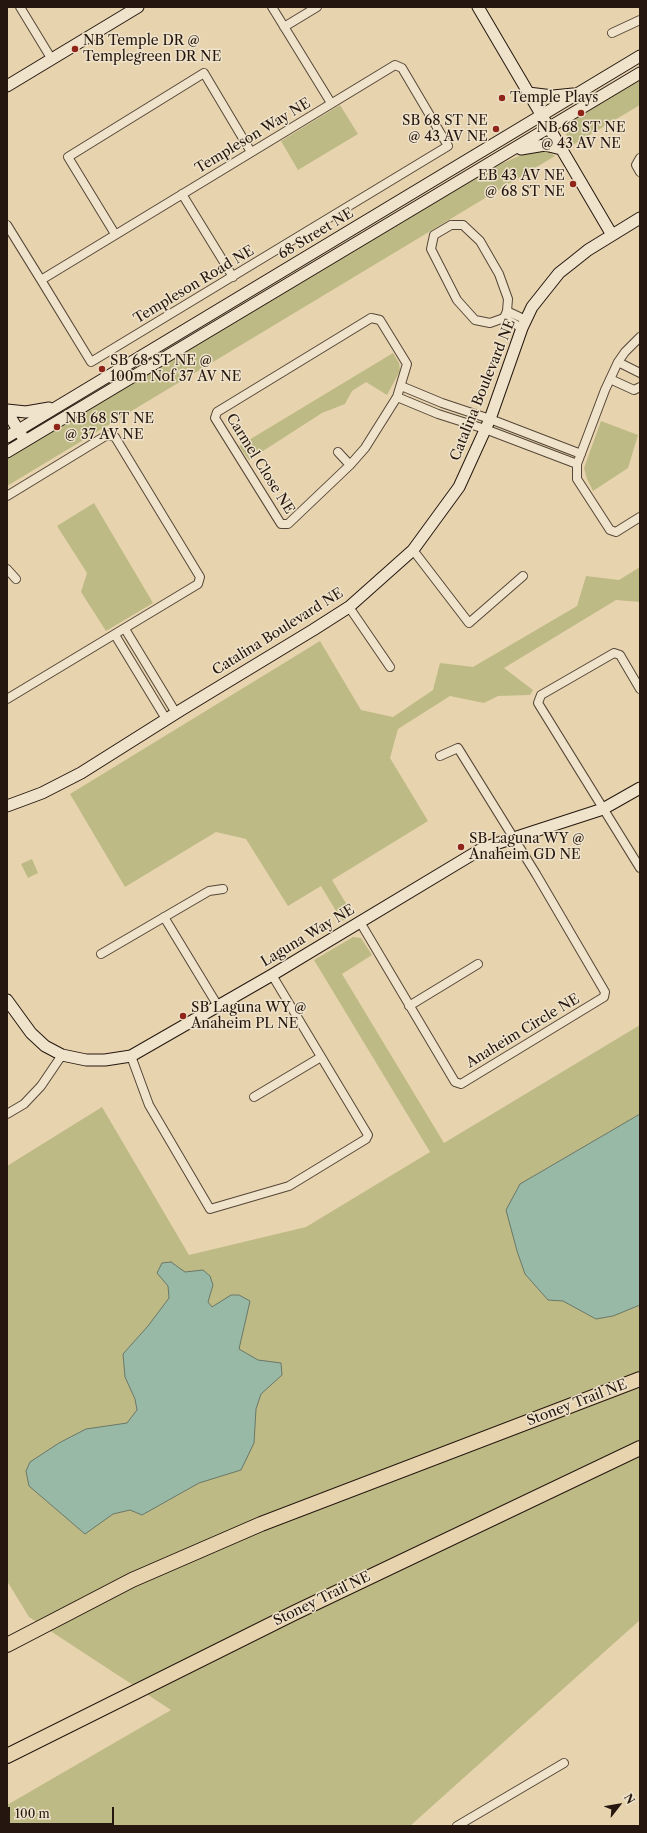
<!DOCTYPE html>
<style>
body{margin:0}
#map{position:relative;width:647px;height:1833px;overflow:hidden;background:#e7d4af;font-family:"Libre Caslon Text",serif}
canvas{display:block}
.frame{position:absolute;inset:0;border:8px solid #25170f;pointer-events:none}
.north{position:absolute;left:599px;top:1785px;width:40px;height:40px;-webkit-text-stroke:3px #efe3cb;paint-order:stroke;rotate:59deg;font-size:11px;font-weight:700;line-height:16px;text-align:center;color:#25170f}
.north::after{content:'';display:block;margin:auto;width:14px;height:18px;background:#25170f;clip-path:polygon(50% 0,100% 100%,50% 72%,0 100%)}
.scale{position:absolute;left:8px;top:1807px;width:106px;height:18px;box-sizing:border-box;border:2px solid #25170f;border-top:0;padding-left:5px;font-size:12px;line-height:14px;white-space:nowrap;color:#25170f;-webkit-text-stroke:3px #efe3cb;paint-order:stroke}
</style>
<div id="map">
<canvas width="647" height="1833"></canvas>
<div class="frame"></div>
<div class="north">N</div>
<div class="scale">100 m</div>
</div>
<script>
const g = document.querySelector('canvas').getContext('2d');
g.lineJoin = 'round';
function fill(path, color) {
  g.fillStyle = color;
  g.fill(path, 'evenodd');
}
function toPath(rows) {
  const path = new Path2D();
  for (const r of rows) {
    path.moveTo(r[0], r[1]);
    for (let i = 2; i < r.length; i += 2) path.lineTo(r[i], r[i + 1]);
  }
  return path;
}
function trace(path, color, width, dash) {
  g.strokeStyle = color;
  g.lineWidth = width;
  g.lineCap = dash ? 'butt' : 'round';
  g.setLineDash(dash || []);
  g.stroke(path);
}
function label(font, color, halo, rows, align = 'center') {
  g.font = font + ' "Libre Caslon Text",serif';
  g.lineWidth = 3;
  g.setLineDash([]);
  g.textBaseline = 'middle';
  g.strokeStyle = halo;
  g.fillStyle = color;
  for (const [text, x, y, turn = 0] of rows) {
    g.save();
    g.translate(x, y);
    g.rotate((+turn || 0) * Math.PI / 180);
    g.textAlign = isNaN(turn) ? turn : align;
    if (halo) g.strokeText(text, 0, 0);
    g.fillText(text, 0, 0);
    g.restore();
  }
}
fill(toPath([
 [640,79,640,105,571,146,566,134,567,126,573,119],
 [340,105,358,134,298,170,281,141],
 [540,149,549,152,555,156,7,486,7,458,438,199,501,164,528,152],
 [393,353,399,363,400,371,387,395,366,382,352,391,345,404,322,413,249,460,239,446],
 [601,421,638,435,628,468,593,491,587,479,584,468],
 [94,503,153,603,106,631,81,592,87,573,57,526],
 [640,567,640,602,616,600,504,668,533,690,530,695,498,696,484,703,450,696,398,729,390,758,428,821,332,880,353,915,342,921,321,886,288,906,246,839,216,832,125,887,70,794,320,641,361,710,393,717,433,690,440,663,473,667,577,606,586,576,619,580],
 [32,859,38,873,28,878,21,864],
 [353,937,361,938,372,955,342,974,444,1143,640,1025,640,1620,410,1826,7,1826,7,1805,171,1710,29,1617,7,1581,7,1166,102,1107,189,1255,306,1227,430,1152,314,960]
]), '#beba85');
const water = toPath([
 [640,1114,640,1305,613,1316,596,1319,563,1301,548,1300,525,1274,517,1251,506,1210,520,1184,640,1114],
 [171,1262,185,1272,203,1270,210,1276,213,1285,208,1302,212,1307,231,1295,239,1295,250,1301,239,1349,258,1360,281,1363,282,1375,261,1394,256,1409,254,1443,241,1470,199,1483,142,1515,130,1510,113,1514,85,1534,29,1486,26,1471,30,1462,59,1443,86,1429,127,1423,137,1410,135,1399,125,1377,123,1354,148,1326,169,1298,168,1286,157,1273,162,1263,171,1262]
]);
fill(water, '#98b9a5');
trace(water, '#6a7869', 1);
const street = toPath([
 [20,7,51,58],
 [272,7,331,103],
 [284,27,317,7],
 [612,33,640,20],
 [640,158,636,165,640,172],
 [182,194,233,277],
 [7,225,41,280,91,362,448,146,402,68,395,65,41,280],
 [451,225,463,225,480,241,499,274,508,299,507,311,504,318,490,323,475,320,457,300,431,249,434,235,451,225],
 [115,234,68,157,204,73,251,152],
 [507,311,526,320],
 [371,318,380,320,407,364,397,397,365,448,350,465,288,524,281,524,215,418,217,412,371,318],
 [504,318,522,328],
 [640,337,625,352,618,362,605,390,577,464,577,479,610,530,616,532,640,517],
 [618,362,640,373],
 [610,379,634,390,640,387],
 [401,386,442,403,490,419,581,454],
 [397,397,438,414,485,429,577,464],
 [338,452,350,465],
 [7,496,107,435,115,437,200,577,198,584,7,699],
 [413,550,469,623,523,576],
 [7,569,16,579],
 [349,607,390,667],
 [125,629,176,713],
 [115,635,166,719],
 [640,689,620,655,614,653,541,695,538,703,640,868],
 [164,917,218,1006],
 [360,922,455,1082,461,1084,604,997,605,992,536,874,458,748,440,756],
 [101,954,209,891,223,889],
 [409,1006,478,964],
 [131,1056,149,1105,210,1209,289,1186,366,1139,368,1135,272,975],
 [254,1097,321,1057],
 [7,1114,24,1104,41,1086,62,1055],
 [457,1826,564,1763]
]);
const secondary = toPath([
 [478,7,612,235],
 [7,86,138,7],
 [528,93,553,96,573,94],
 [521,149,545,145,561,149],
 [7,410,26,412,49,408],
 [7,412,22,436],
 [7,437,640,56],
 [7,452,640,73],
 [7,806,42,793,81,773,181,710,313,630,349,607,413,550,459,487,490,419,522,328,532,307,559,273,573,262,588,250,640,218],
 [7,1000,31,1033,45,1046,62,1055,86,1060,105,1060,131,1056,272,975,483,848,603,809,640,788]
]);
const highway = toPath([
 [7,1645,132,1580,261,1524,640,1379],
 [7,1756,294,1613,640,1448]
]);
trace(street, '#564637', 10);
trace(secondary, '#25170f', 13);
trace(highway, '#25170f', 16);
trace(street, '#efe3cb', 8);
trace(secondary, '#efe3cb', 11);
trace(highway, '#e7d4af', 14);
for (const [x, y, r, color] of [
 [75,49,4,"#8f2418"],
 [502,98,4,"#8f2418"],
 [581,113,4,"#8f2418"],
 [496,129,4,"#8f2418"],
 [573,184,4,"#8f2418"],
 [102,369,4,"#8f2418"],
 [57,427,4,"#8f2418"],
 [461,847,4,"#8f2418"],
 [183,1016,4,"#8f2418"]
]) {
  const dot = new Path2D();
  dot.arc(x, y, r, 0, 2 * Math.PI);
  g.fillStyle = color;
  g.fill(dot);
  trace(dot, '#efe3cb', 1.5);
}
label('14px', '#25170f', '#efe3cb', [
 ["NB Temple DR @",83,41],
 ["Templegreen DR NE",83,57],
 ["Temple Plays",510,98],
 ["SB 68 ST NE",488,121,"right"],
 ["@ 43 AV NE",488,137,"right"],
 ["NB 68 ST NE",581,128,"center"],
 ["@ 43 AV NE",581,144,"center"],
 ["EB 43 AV NE",565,176,"right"],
 ["@ 68 ST NE",565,192,"right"],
 ["SB 68 ST NE @",110,361],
 ["100m Nof 37 AV NE",110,377],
 ["NB 68 ST NE",65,419],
 ["@ 37 AV NE",65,435],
 ["SB Laguna WY @",469,839],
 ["Anaheim GD NE",469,855],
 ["SB Laguna WY @",191,1008],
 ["Anaheim PL NE",191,1024]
], 'left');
label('14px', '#25170f', '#efe3cb', [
 ["Templeson Way NE",253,136,-31],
 ["68 Street NE",316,234,-31],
 ["Templeson Road NE",194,285,-31],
 ["Catalina Boulevard NE",483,390,-68],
 ["Carmel Close NE",260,464,58],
 ["Catalina Boulevard NE",278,632,-32],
 ["Laguna Way NE",308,936,-31],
 ["Anaheim Circle NE",523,1031,-31],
 ["Stoney Trail NE",577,1403,-21],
 ["Stoney Trail NE",322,1599,-26]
]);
</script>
